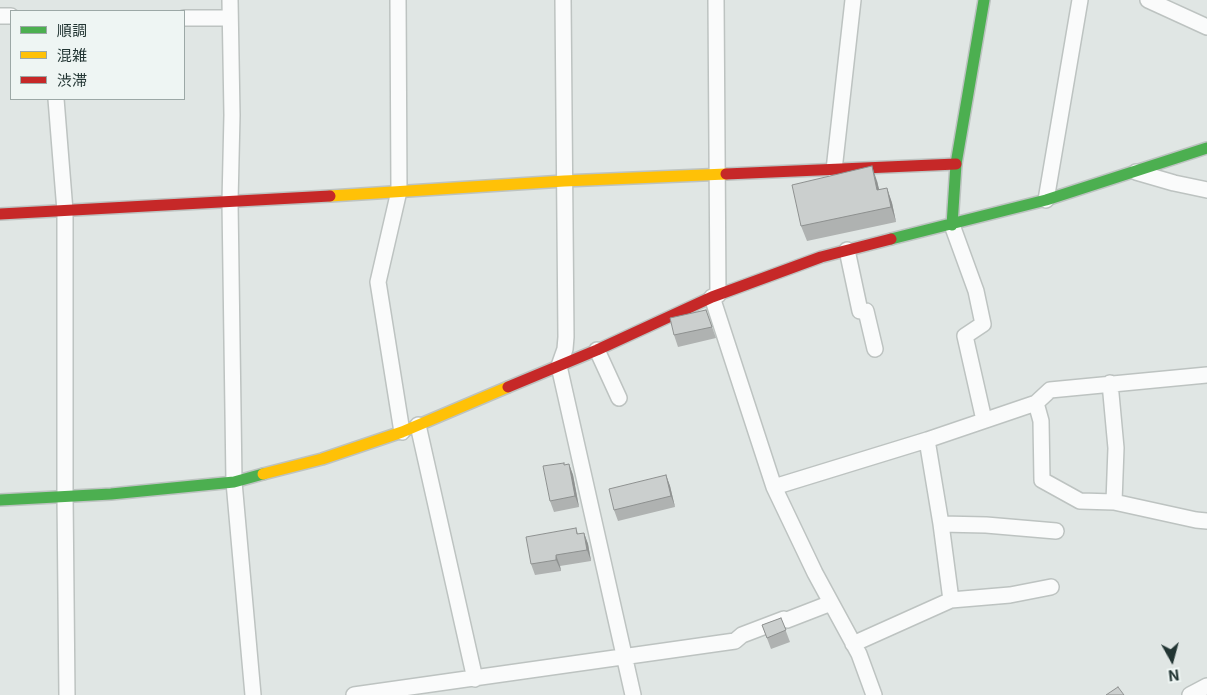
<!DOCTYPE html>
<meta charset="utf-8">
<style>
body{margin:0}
#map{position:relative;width:1207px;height:695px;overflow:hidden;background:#e0e6e4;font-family:Inter,"Noto Sans JP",sans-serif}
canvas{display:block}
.legend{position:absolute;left:10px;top:10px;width:175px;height:90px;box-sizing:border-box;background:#eef5f3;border:1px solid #9ca8a6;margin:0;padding:6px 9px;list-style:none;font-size:15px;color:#223533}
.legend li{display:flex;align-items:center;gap:10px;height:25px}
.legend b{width:25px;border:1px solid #9ca8a6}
.north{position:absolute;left:1147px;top:635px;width:50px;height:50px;-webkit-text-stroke:4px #eef5f3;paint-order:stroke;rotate:173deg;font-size:14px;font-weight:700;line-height:20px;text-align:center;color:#223533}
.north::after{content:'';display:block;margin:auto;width:18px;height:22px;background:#223533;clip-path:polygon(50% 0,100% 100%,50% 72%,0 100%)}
</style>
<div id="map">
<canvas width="1207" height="695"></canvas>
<ul class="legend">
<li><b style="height:6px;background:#4caf50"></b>順調</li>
<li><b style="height:6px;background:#ffc107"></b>混雑</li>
<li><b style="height:6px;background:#c62828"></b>渋滞</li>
</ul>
<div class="north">N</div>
</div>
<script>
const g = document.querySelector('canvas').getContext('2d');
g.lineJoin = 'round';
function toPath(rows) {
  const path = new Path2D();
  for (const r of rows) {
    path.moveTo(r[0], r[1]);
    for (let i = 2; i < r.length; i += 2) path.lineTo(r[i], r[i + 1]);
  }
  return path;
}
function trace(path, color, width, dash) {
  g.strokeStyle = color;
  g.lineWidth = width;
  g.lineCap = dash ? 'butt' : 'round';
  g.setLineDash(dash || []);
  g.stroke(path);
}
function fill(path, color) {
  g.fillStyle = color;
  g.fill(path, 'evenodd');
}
const street = toPath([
 [230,0,232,115,230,202,234,482,253,695],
 [398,0,399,191,378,282,402,432],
 [563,0,566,337,565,349,559,366,633,695],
 [716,0,718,295],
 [1148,0,1207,27],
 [0,16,11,16],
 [184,18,230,18],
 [56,99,65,211,65,496,67,695],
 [834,170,853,0],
 [1136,172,1174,183,1207,190],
 [1046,200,1080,0],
 [952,225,976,291,983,324,965,336,984,420],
 [847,250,860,311,866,311,875,349],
 [712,297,774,487,815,573,859,654,874,695],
 [597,350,619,398],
 [1110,383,1116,448,1114,502],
 [1036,403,1041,421,1042,480,1080,501,1114,502,1196,520,1207,521],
 [418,425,475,679],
 [927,440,941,524,951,600],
 [774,487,927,440,1036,403,1050,390,1207,375],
 [941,524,986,525,1056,531],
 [853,644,951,600,1010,595,1051,587],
 [354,695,735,641,742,635,784,619,787,620,831,603],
 [1190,695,1207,686]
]);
const fast = toPath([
 [952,225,956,164,984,0],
 [891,239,1046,200,1207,148],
 [0,500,111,494,234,482,263,474]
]);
const slow = toPath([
 [330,196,564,181,726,174],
 [263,474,322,459,402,432,508,387]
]);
const jam = toPath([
 [726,174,956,164],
 [0,214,330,196],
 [508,387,597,350,712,297,821,257,891,239]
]);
trace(street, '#bdc3c1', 18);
trace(fast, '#bdc3c1', 14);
trace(slow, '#bdc3c1', 14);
trace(jam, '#bdc3c1', 14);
trace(street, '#fafbfb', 15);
trace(fast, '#4caf50', 11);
trace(slow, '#ffc107', 11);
trace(jam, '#c62828', 11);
fill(toPath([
 [877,181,879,190,887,188,892,203,896,222,807,241,801,226],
 [706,310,716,338,678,347,674,335],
 [569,464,573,475,579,507,554,512,550,501,564,465],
 [666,475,670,486,675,507,618,521,614,510],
 [576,528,578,534,584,533,588,544,591,561,560,566,561,571,535,575,531,564],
 [781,618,790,642,771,649,762,625]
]), '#afb2b1');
fill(toPath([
 [872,166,877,181,883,205,877,190],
 [887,188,892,203,896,222,891,207],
 [569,464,573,475,579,507,575,496],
 [666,475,670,486,675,507,671,496],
 [584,533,588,544,591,561,587,550],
 [556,555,560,566,561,571,556,560]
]), '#8e9190');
const building = toPath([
 [872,166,877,190,887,188,891,207,801,226,792,185,872,166],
 [706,310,712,327,674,335,670,318,706,310],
 [564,463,564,465,569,464,575,496,550,501,543,466,564,463],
 [666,475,671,496,614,510,609,489,666,475],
 [576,528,577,534,584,533,587,550,556,555,556,560,531,564,526,537,576,528],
 [781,618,786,630,767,638,762,625,781,618],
 [1118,687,1124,695,1106,695,1118,687]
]);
fill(building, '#cbcfce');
trace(building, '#8e9190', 1);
</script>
